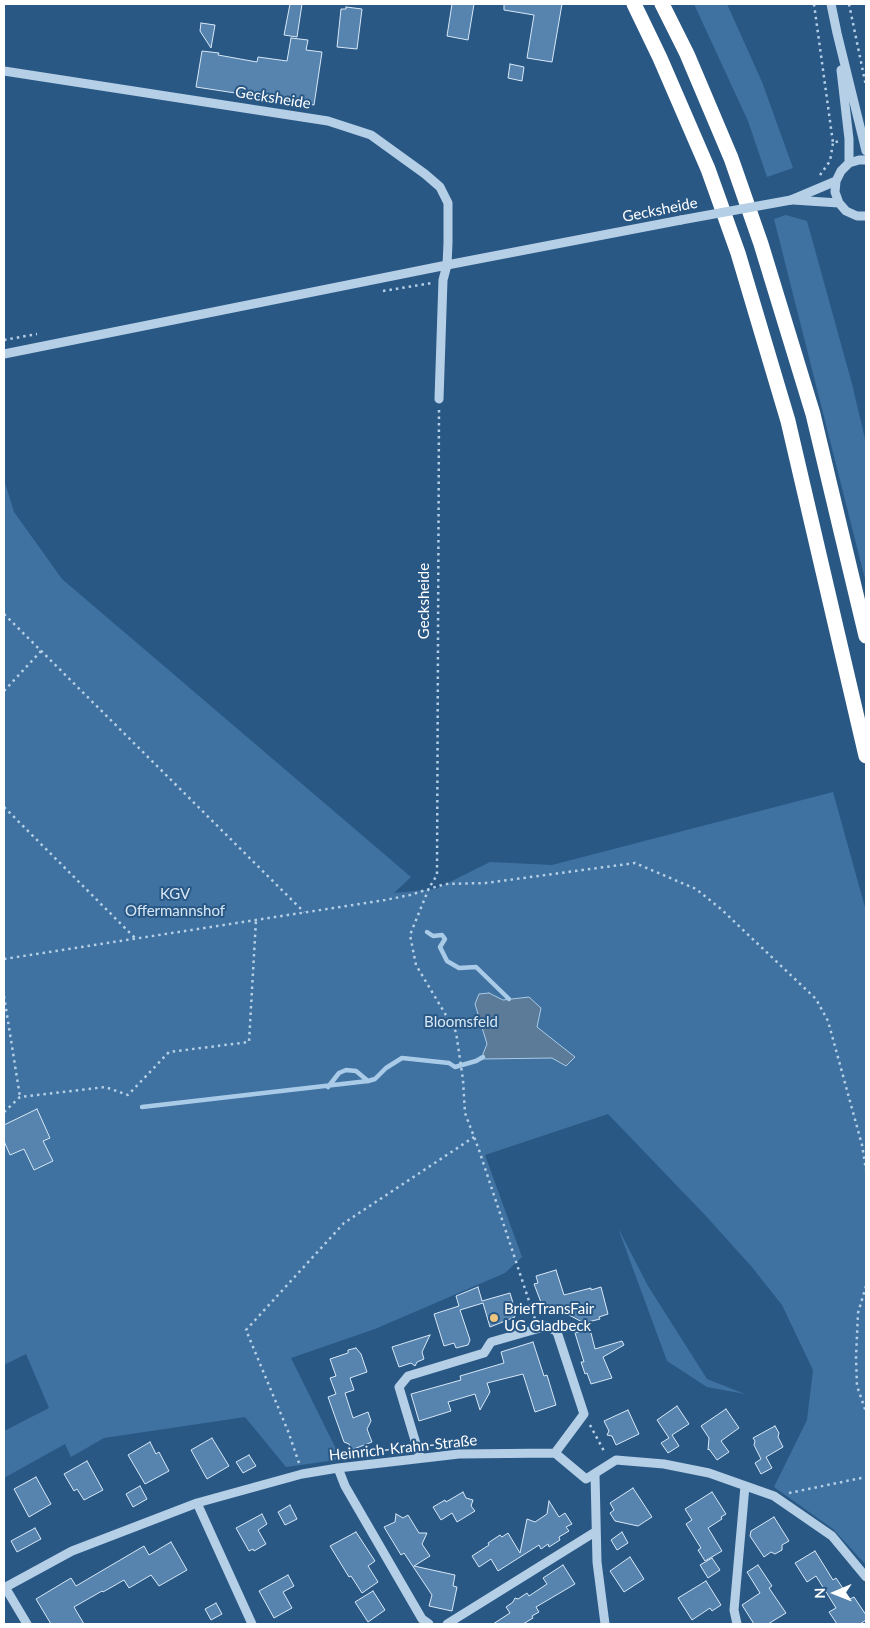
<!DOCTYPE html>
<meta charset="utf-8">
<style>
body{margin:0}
#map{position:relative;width:870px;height:1628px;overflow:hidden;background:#2a5885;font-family:Lato,sans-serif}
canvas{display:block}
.frame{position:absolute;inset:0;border:5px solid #fff;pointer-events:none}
.north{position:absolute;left:810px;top:1568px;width:50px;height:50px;-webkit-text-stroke:4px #2a5885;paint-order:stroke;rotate:269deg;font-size:14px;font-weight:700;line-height:20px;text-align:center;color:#fff}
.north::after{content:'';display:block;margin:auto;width:18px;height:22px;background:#fff;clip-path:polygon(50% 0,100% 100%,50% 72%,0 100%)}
</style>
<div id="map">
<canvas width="870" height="1628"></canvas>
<div class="frame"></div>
<div class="north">N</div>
</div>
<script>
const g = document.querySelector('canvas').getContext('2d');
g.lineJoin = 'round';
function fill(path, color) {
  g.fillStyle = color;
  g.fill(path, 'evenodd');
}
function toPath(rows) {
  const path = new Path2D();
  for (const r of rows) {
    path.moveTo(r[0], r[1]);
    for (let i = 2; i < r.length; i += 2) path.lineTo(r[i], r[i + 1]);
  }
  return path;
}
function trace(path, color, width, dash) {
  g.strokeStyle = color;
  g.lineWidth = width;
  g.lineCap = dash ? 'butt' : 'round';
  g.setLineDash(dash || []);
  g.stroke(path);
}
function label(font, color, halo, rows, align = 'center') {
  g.font = font + ' Lato,sans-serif';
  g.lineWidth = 4;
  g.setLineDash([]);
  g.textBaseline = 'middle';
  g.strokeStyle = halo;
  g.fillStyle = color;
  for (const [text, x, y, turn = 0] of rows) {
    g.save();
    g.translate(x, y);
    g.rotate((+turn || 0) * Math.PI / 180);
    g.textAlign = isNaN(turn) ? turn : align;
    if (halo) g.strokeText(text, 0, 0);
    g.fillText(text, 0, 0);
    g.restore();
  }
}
fill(toPath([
 [694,4,727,4,762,82,793,168,767,177,748,121],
 [786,215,807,221,852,384,866,443,866,583,774,219],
 [4,480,14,512,62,579,411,877,394,893,436,889,490,862,552,865,833,792,866,911,866,1565,833,1529,774,1487,807,1420,813,1370,782,1305,751,1266,705,1215,608,1114,485,1155,522,1257,505,1273,375,1329,291,1358,338,1453,336,1460,286,1467,245,1417,104,1438,71,1457,65,1444,4,1478,4,1431,49,1408,26,1354,4,1365],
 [618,1228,648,1286,707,1379,745,1394,707,1387,667,1361]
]), '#3f72a1');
const water = toPath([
 [489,993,503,1000,529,997,541,1008,537,1027,575,1057,566,1066,552,1058,483,1059,483,1054,487,1044,475,1004,479,994,489,993]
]);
fill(water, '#5b7b99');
trace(water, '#aacbe7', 1);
trace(toPath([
 [427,932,433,936,442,935,445,939,440,947,447,961,459,968,476,967,509,999],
 [328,1087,339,1073,346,1070,356,1071,368,1081],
 [142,1107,368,1081,375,1079,386,1068,402,1058,449,1063,455,1067,476,1061,483,1057]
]), '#aacbe7', 4.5);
const building = toPath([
 [290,4,302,4,297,37,284,35,290,4],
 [452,4,474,4,468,40,447,36,452,4],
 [504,4,562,4,552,62,527,58,534,15,504,10,504,4],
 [346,7,362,9,357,49,337,47,341,9,346,9,346,7],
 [201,23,215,25,211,48,200,31,201,23],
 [291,38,308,40,306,50,322,52,314,105,196,87,202,51,219,53,218,55,257,62,258,57,287,61,291,38],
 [510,64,524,67,522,81,508,78,510,64],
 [37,1109,50,1138,43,1141,53,1161,34,1170,24,1149,10,1155,4,1141,4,1125,37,1109],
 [556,1270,564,1295,591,1288,591,1290,601,1287,608,1314,599,1317,600,1319,584,1323,552,1306,542,1305,534,1284,538,1283,536,1276,556,1270],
 [478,1287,482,1301,510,1293,513,1303,510,1304,515,1317,490,1327,483,1303,460,1310,470,1340,468,1345,456,1348,454,1343,444,1346,434,1314,459,1306,456,1296,478,1287],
 [590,1329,595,1349,622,1341,624,1345,603,1357,612,1378,591,1384,587,1373,585,1374,581,1362,584,1362,575,1333,590,1329],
 [430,1335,422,1352,424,1359,417,1362,415,1366,411,1363,399,1367,392,1347,430,1335],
 [533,1342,544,1376,547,1375,556,1405,535,1412,523,1374,487,1383,490,1392,480,1410,475,1394,448,1402,451,1411,419,1421,411,1394,461,1380,460,1376,504,1363,501,1352,533,1342],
 [356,1348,361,1354,367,1372,350,1378,354,1390,345,1393,353,1418,368,1412,371,1421,367,1429,372,1442,351,1450,349,1444,344,1442,328,1397,336,1394,330,1378,336,1376,330,1359,348,1353,348,1350,356,1348],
 [677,1406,689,1424,672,1435,679,1446,668,1453,661,1443,669,1438,657,1420,677,1406],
 [726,1409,739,1428,721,1441,729,1452,717,1460,709,1449,708,1450,709,1438,701,1426,726,1409],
 [628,1410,639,1434,616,1445,612,1436,607,1435,609,1431,604,1421,628,1410],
 [775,1426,779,1433,778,1437,783,1447,766,1457,772,1468,761,1474,755,1463,761,1459,754,1445,755,1441,753,1438,775,1426],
 [212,1438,229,1466,207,1479,191,1450,212,1438],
 [150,1442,156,1454,159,1452,169,1471,145,1484,128,1455,150,1442],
 [249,1455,256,1466,243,1473,236,1462,249,1455],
 [87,1461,103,1490,84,1500,77,1489,74,1491,64,1474,87,1461],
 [36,1477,51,1504,29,1517,14,1489,36,1477],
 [140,1486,147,1499,133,1507,126,1494,140,1486],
 [633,1488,652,1517,638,1526,615,1521,610,1513,614,1510,610,1503,633,1488],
 [463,1492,466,1498,473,1500,471,1506,475,1511,457,1522,452,1513,441,1520,433,1507,445,1500,446,1502,463,1492],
 [712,1492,726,1514,721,1517,722,1519,708,1528,722,1551,705,1561,698,1550,701,1548,686,1524,692,1520,685,1509,712,1492],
 [549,1501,559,1517,565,1513,572,1524,566,1527,569,1531,559,1537,560,1540,549,1547,548,1544,541,1549,539,1545,498,1571,491,1559,479,1567,472,1556,489,1545,488,1543,500,1535,502,1537,508,1533,520,1553,527,1519,535,1522,547,1514,549,1501],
 [290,1505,297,1519,285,1525,278,1512,290,1505],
 [262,1514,267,1524,258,1530,266,1544,254,1551,253,1549,249,1551,236,1528,262,1514],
 [396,1514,403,1518,408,1515,419,1533,427,1533,422,1544,430,1556,414,1566,455,1575,453,1586,457,1587,452,1611,429,1606,432,1595,404,1553,401,1555,384,1527,395,1522,396,1514],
 [774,1517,789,1541,782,1545,782,1550,775,1554,771,1552,764,1557,750,1536,751,1531,774,1517],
 [35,1528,41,1539,17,1552,11,1541,35,1528],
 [356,1532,375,1561,368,1566,378,1582,362,1593,351,1576,349,1577,330,1546,356,1532],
 [622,1532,628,1543,617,1550,611,1540,622,1532],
 [171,1542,187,1570,159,1586,151,1575,129,1588,124,1580,103,1592,102,1591,74,1607,84,1624,51,1624,36,1599,71,1578,76,1586,144,1546,149,1555,171,1542],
 [815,1551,833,1580,836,1578,850,1599,854,1597,866,1615,866,1620,860,1624,837,1624,829,1612,836,1608,816,1576,807,1582,795,1563,815,1551],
 [630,1557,644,1579,624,1592,610,1571,630,1557],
 [712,1558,720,1570,708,1578,700,1565,712,1558],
 [563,1565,575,1584,536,1607,539,1612,532,1616,533,1618,523,1624,493,1624,510,1613,506,1607,513,1602,515,1598,518,1599,527,1593,529,1596,547,1584,543,1578,563,1565],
 [758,1565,772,1586,769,1588,786,1613,768,1624,754,1624,742,1605,760,1593,747,1572,758,1565],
 [288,1575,294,1586,283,1592,292,1608,274,1618,259,1591,288,1575],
 [706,1581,721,1605,712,1611,710,1608,692,1620,678,1598,706,1581],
 [373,1591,385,1610,368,1622,355,1602,373,1591],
 [216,1603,222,1614,211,1620,205,1609,216,1603]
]);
fill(building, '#5684ae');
trace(building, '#d8e8f6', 1);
trace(toPath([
 [814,4,833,143,839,141],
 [849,4,866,86],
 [820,175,830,161,833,143],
 [383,291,432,283],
 [4,340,37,334],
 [439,410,437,875,429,888,410,935,416,965,456,1032,463,1080,465,1113,479,1150,535,1319],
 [4,614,304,912],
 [4,691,41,651],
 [4,807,135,938],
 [4,959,385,900,410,895,445,884,486,883,635,863,696,889,721,909,816,999,828,1021,862,1145,866,1170],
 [4,996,20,1097],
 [4,1112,20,1097,105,1087,128,1095,169,1052,249,1042,256,920],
 [866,1286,858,1313,856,1358,857,1386,866,1412],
 [590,1425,605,1453],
 [299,1463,288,1431,246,1330,344,1223,474,1137],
 [789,1493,866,1477]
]), '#b5cfe7', 2.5, [2.5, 4]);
trace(toPath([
 [831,4,837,33,866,151],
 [841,70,849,139,849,163],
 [4,71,328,121,371,135,425,174,440,187,448,203,448,243,447,265,443,280,439,399],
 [866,160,859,160,849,163,841,171,836,181,835,192,839,203,846,211,857,216,866,216],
 [791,200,836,181],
 [793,200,839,203],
 [4,354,447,265,681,220],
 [420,1457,399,1387,408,1376,484,1353,491,1342,547,1326,557,1332,584,1414,555,1453],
 [338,1468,345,1486,422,1619,429,1624],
 [595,1474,597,1562,605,1624],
 [197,1503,252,1624],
 [5,1587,27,1624],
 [4,1588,72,1551,197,1503,302,1474,338,1468,459,1454,555,1453,586,1479,616,1460,664,1464,709,1473,774,1496,832,1536,866,1577],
 [447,1624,595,1532],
 [737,1624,734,1610,745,1486]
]), '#b5cfe7', 9);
trace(toPath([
 [634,4,660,58,708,169,738,253,788,421,866,756],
 [662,4,687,54,731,158,761,244,813,414,866,636]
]), '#fff', 15);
trace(toPath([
 [681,220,791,200]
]), '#b5cfe7', 9);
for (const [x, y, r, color] of [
 [494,1318,5,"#eec57c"]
]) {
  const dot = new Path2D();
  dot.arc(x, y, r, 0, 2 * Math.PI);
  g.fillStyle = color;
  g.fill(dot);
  trace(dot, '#2a5885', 2);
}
label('15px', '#fff', '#2a5885', [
 ["Gecksheide",273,98,9],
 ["Gecksheide",660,210,-11],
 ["Gecksheide",424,601,-90],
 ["Heinrich-Krahn-Straße",403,1448,-6]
]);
label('15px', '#d8e8f6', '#2a5885', [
 ["KGV",175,894],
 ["Offermannshof",175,911],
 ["Bloomsfeld",461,1022]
]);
label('15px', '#fff', '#2a5885', [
 ["BriefTransFair",504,1309],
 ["UG Gladbeck",504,1326]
], 'left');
</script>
